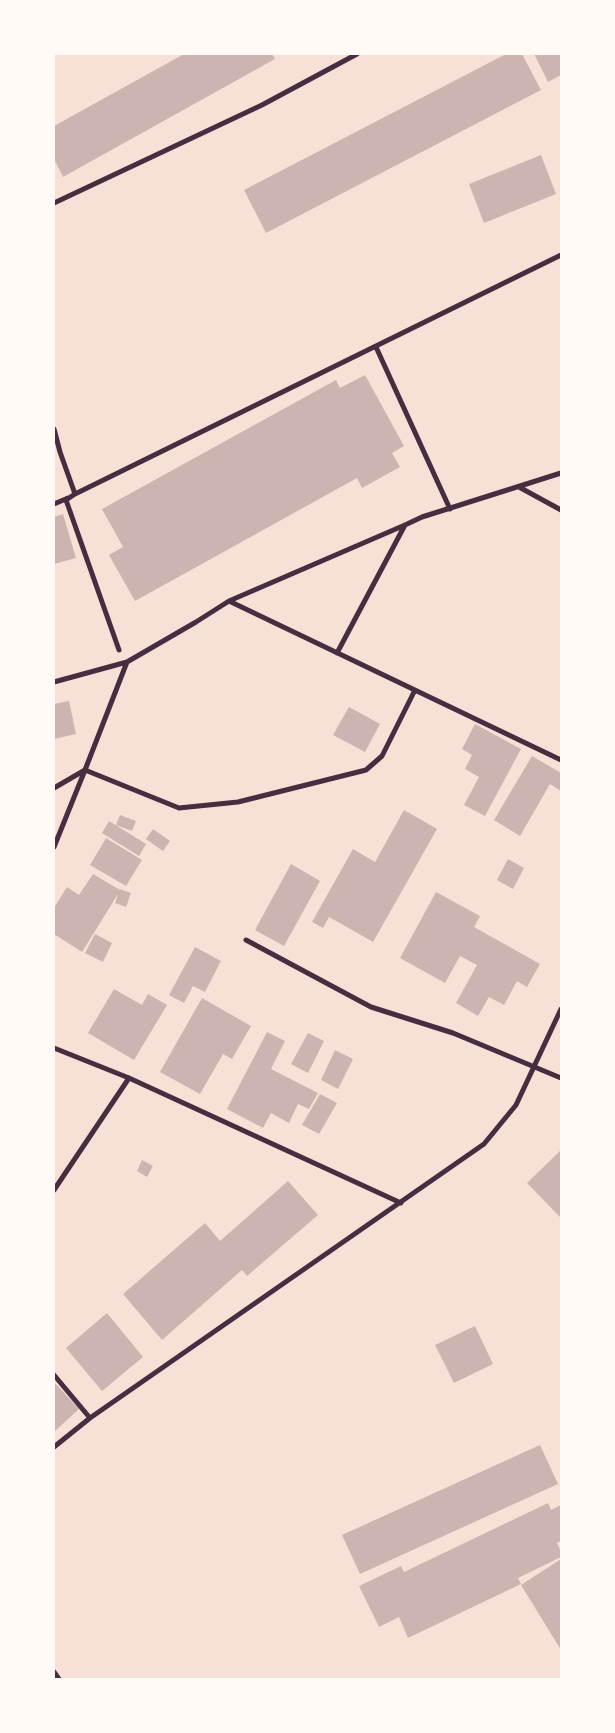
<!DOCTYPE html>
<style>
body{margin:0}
#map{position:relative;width:615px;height:1733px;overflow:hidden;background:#f7e1d7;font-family:"Roboto Condensed",sans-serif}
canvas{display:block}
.frame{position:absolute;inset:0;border:55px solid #fffaf5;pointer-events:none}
</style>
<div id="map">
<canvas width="615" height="1733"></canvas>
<div class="frame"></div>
</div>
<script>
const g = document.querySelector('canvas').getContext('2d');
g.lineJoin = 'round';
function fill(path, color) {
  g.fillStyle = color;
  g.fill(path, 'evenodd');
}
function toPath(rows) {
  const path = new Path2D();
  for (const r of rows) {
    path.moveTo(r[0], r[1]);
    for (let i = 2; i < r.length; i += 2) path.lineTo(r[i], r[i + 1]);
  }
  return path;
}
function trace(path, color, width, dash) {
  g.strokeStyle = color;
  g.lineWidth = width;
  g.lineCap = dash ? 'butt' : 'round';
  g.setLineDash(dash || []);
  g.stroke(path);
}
fill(toPath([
 [184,54,272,54,275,59,63,177,54,159,54,126],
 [506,54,522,54,541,90,266,233,244,190],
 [534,54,561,54,561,75,548,82],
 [541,155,556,194,484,223,469,184],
 [365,375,404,446,392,453,400,467,362,488,357,478,135,601,109,555,123,547,102,509,336,380,340,388],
 [63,514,76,558,54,564,54,517],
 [69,701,76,734,54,739,54,704],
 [349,707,380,724,365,752,333,735],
 [475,724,521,749,485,816,464,805,479,777,465,769,472,755,462,749],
 [532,756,561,773,561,791,550,784,520,836,494,820],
 [404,810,437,829,373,942,329,917,323,928,312,922,353,849,375,862],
 [120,815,136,821,132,831,116,825],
 [109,821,146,844,139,856,102,833],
 [153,829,170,841,163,851,146,839],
 [106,838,142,860,126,886,90,865],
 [508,859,524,868,513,889,497,880],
 [291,864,320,881,284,946,255,930],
 [93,874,120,890,120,889,131,893,126,907,115,903,118,894,82,952,54,934,54,908,67,887,79,895],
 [436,892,480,916,474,927,540,964,527,987,517,981,504,1005,489,997,478,1016,456,1003,477,965,460,956,445,983,400,958],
 [95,934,112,943,103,962,85,953],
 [195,947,221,961,205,992,193,986,184,1003,169,995],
 [114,989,142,1005,148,994,167,1005,134,1060,88,1033],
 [202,998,251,1026,232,1059,223,1054,200,1094,160,1072],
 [267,1032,285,1041,271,1069,318,1093,309,1109,298,1104,289,1123,271,1113,263,1128,227,1109],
 [308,1033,324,1041,308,1073,291,1064],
 [335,1050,353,1059,338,1089,321,1080],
 [320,1094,337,1103,319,1134,302,1125],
 [561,1150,561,1218,527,1183],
 [142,1160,153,1166,147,1177,137,1171],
 [288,1181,318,1215,247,1276,242,1270,162,1340,123,1294,205,1223,220,1241],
 [107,1313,143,1357,102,1391,66,1348],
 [475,1326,493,1364,454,1383,435,1345],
 [54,1382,79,1409,54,1432],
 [540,1445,558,1484,360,1574,342,1535],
 [548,1503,551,1510,561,1505,561,1541,557,1543,561,1552,561,1557,518,1578,521,1584,408,1638,399,1617,379,1627,359,1586,401,1566,404,1572],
 [561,1559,561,1650,521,1585]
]), '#ccb4b1');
trace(toPath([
 [54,203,262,105,357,54],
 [376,347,450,509],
 [54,429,60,452,75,494,561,255],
 [519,487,561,510],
 [75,494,66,500,119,650],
 [54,504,68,498],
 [229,601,561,760],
 [337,653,405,525],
 [54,682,127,662],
 [54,788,85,770,127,662,196,622,229,601,405,525,422,517,561,473],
 [54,847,85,770,179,808,238,802,366,770,382,756,415,690],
 [246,940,371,1007,453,1033,561,1078],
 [54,1048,129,1078,401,1203],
 [54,1190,129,1078],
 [54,1375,90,1418],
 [54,1447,90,1418,484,1144,516,1105,561,1009],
 [54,1672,59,1679]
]), '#4a2c40', 5);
</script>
